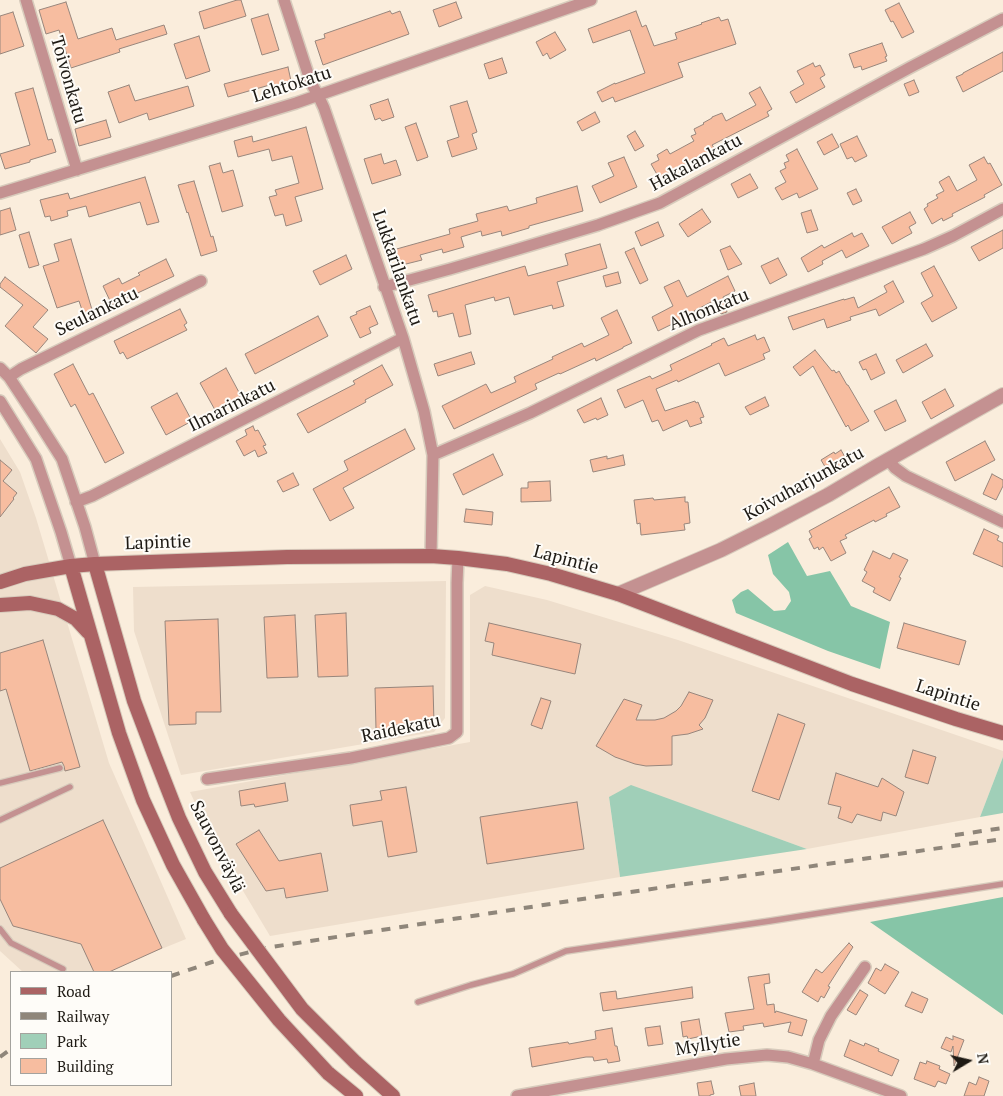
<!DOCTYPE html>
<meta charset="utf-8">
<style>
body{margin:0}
#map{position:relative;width:1003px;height:1096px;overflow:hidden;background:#faeddc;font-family:"PT Serif",serif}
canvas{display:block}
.legend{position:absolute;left:10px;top:971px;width:162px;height:115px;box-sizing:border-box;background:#fefcf8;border:1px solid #a4a29d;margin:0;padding:6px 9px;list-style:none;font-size:15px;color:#1e1a14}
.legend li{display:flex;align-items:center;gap:10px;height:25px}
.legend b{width:25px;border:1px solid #a4a29d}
.north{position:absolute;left:943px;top:1036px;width:50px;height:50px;-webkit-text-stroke:4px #fefcf8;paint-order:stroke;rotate:81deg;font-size:14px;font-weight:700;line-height:20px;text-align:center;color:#1e1a14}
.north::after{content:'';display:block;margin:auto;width:18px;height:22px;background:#1e1a14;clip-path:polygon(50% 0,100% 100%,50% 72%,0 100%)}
</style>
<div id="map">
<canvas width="1003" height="1096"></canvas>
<ul class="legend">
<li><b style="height:6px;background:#ab6364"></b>Road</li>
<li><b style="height:6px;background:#8f867a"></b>Railway</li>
<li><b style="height:14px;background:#a0cfb8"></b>Park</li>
<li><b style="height:14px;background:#f7bda0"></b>Building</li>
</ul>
<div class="north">N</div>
</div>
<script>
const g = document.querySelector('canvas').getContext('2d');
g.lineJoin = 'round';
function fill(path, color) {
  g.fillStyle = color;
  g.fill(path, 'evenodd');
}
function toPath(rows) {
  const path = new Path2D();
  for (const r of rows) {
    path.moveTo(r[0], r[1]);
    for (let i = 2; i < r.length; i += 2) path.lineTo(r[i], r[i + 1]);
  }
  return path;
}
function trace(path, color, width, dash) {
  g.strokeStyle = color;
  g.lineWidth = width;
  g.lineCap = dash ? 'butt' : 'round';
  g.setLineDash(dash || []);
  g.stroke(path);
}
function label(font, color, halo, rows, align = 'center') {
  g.font = font + ' "PT Serif",serif';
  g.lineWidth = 4;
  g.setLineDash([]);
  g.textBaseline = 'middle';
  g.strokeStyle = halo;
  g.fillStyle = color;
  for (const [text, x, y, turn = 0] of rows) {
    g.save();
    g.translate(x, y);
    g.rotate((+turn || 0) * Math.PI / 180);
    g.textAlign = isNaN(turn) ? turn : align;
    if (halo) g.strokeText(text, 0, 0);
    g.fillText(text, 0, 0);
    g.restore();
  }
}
fill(toPath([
 [0,439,20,472,36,518,109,763,186,939,105,972,23,972,0,951],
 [446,581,445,718,434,732,181,775,134,631,133,587],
 [485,586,547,600,678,640,1003,751,1003,757,980,817,807,849,631,786,609,798,620,877,270,936,212,839,190,792,470,742,470,595]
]), '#eedecc');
fill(toPath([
 [1003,757,1003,813,980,817],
 [631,785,807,849,620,877,609,797]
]), '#a0cfb8');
fill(toPath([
 [788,542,807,576,830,571,851,606,890,622,880,669,828,651,736,613,732,600,741,592,748,589,774,611,785,610,791,601,789,592,773,574,768,555],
 [1003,897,1003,1015,870,922]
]), '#86c5a7');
const building = toPath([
 [237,0,241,0,246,16,204,29,199,12,237,0],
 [66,2,78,39,112,28,116,40,164,25,167,34,119,49,120,52,71,68,59,30,46,34,39,10,66,2],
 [456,2,462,18,439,27,433,10,456,2],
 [899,3,914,32,902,38,893,21,891,22,885,10,899,3],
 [390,11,392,14,400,11,409,34,323,65,315,41,325,38,324,34,390,11],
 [636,11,642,27,646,25,654,46,677,39,675,33,702,24,701,23,719,17,721,21,728,19,736,44,678,63,683,77,615,102,613,97,602,102,597,92,615,83,615,84,645,73,630,30,593,43,588,29,636,11],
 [13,12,24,46,0,54,0,16,13,12],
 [268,14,279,50,262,55,251,19,268,14],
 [555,32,566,50,550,59,547,53,543,56,536,42,555,32],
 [199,36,210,71,186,79,174,44,199,36],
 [882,43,887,56,885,57,887,61,862,70,861,66,854,68,849,54,882,43],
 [1003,52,1003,71,963,92,956,77,963,74,963,73,1003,52],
 [502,58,507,73,489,79,484,64,502,58],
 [813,63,815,67,820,65,825,75,820,78,825,87,796,103,790,92,804,84,797,71,813,63],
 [288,67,291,81,274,86,273,84,228,97,224,84,288,67],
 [914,80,919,92,909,96,904,84,914,80],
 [129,85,135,101,188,86,194,106,149,120,147,113,119,123,108,92,129,85],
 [760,87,772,109,767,112,769,116,712,145,715,149,659,178,651,164,659,160,657,155,667,149,670,154,694,141,691,136,696,134,694,129,704,124,703,123,712,118,712,117,722,113,726,121,756,105,749,93,760,87],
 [33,88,48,140,52,139,56,152,30,160,30,162,5,169,0,154,30,145,15,93,33,88],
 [388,99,394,117,382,121,380,118,375,120,370,105,388,99],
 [467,101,477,132,472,134,477,149,452,157,447,141,459,137,450,106,467,101],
 [595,112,600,122,582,131,577,122,595,112],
 [106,120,111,137,79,146,75,129,106,120],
 [416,123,428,157,417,161,405,127,416,123],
 [306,127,323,189,295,197,302,221,286,226,283,214,275,216,269,197,277,195,275,190,299,183,292,156,272,161,269,149,238,157,234,141,252,136,253,142,306,127],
 [635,131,644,146,635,151,627,136,635,131],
 [832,134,839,147,824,155,817,142,832,134],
 [857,136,867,156,855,162,852,157,847,159,840,144,857,136],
 [797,149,818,189,799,198,797,193,782,200,775,188,786,182,780,171,786,168,784,163,789,161,786,155,797,149],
 [381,154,384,164,396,160,401,175,372,184,364,159,381,154],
 [624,157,637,187,600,203,592,186,614,176,608,163,624,157],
 [984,157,988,164,990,163,1002,185,984,195,985,197,952,214,953,216,943,221,942,218,932,224,924,209,928,206,927,204,938,198,936,195,944,191,939,182,949,176,957,191,977,180,969,165,984,157],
 [220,163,223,173,233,170,243,206,222,212,209,166,220,163],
 [750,174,758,188,738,198,731,184,750,174],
 [145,177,159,222,147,225,140,202,89,217,86,206,67,211,68,216,51,221,50,216,45,217,40,200,68,193,70,199,145,177],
 [194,181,211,237,213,236,217,251,201,256,188,212,187,213,178,185,194,181],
 [577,186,583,211,529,226,529,228,502,236,501,231,482,236,481,231,461,237,464,247,443,253,442,249,420,255,422,260,398,266,393,250,450,234,449,229,478,221,476,214,507,206,509,211,537,203,536,198,577,186],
 [856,189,862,201,853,205,847,193,856,189],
 [10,208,16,230,0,235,0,211,10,208],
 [702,209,711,222,688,237,679,224,702,209],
 [811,210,818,230,807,233,801,213,811,210],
 [910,212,916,223,909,227,912,233,892,244,882,227,910,212],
 [658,222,664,236,641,246,635,232,658,222],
 [1003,230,1003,248,979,261,971,247,1003,230],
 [29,232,39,265,29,268,19,235,29,232],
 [852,233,854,237,862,233,869,246,846,258,842,250,822,261,823,264,808,272,801,258,822,245,824,248,852,233],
 [71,239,93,313,84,316,79,301,57,308,43,266,59,261,54,244,71,239],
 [600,244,607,268,557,282,564,306,553,309,552,305,514,315,509,297,495,301,494,297,465,305,471,334,459,337,453,313,438,317,437,311,433,312,428,295,525,266,528,276,568,265,565,254,600,244],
 [730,246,742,264,728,270,720,250,730,246],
 [634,248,648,280,640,284,625,252,634,248],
 [346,255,352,269,320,285,313,271,346,255],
 [778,258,787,275,770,284,761,266,778,258],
 [166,259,174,276,112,305,103,286,119,278,122,284,140,275,138,273,166,259],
 [934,266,957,308,932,322,921,303,933,296,921,273,934,266],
 [618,272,621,283,606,287,603,276,618,272],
 [728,276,735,291,723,297,727,312,721,314,715,300,694,311,695,313,658,331,652,317,673,306,664,287,679,280,687,297,728,276],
 [5,277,48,310,33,327,48,339,36,353,5,326,23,305,0,287,0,284,5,277],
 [893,281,904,302,879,316,876,309,850,317,851,320,827,328,824,319,793,330,788,317,844,299,844,300,854,297,858,308,887,292,884,286,893,281],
 [370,306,378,324,369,328,371,333,360,338,350,317,357,314,356,312,370,306],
 [180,309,187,323,184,325,187,330,127,359,123,352,120,354,114,341,180,309],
 [617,310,632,343,623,347,623,348,596,361,595,358,560,374,559,373,535,384,537,389,454,429,442,406,486,384,491,393,516,382,514,377,553,359,552,357,582,343,584,347,609,335,601,318,617,310],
 [318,316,328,336,255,374,245,354,318,316],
 [755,335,757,340,764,337,770,351,763,354,765,359,725,376,719,363,678,382,677,380,656,389,665,411,695,401,696,403,698,402,704,417,700,418,702,423,690,427,687,420,663,431,658,420,652,422,643,400,625,408,617,390,650,376,652,379,672,370,670,365,712,345,711,344,724,338,728,346,755,335],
 [926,344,933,356,903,373,896,360,926,344],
 [815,350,832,371,834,370,836,373,839,371,847,385,848,385,869,421,851,431,848,425,846,427,813,366,800,376,793,367,815,350],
 [471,352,475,364,438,376,434,364,471,352],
 [876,354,885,373,871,380,866,369,863,370,859,362,876,354],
 [73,364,89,395,93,393,124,453,105,463,75,404,71,407,54,374,73,364],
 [382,365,393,385,365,400,366,402,308,433,297,414,355,384,353,381,382,365],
 [226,368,241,396,215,410,200,383,226,368],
 [945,389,954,406,931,419,922,402,945,389],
 [177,393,192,421,166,435,151,407,177,393],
 [765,397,769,406,750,415,745,407,765,397],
 [601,398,608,415,597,420,596,418,584,423,577,410,601,398],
 [896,400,906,421,885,431,874,411,896,400],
 [253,426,255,431,258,430,266,445,263,446,267,453,258,457,255,450,244,456,236,441,247,435,245,430,253,426],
 [405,429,415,449,343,488,354,508,330,521,313,489,348,470,344,461,405,429],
 [985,441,995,460,955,481,946,462,985,441],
 [841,450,849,464,830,475,821,460,834,452,835,454,841,450],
 [493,454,503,475,463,495,453,474,493,454],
 [623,455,625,465,593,472,590,460,607,456,607,459,623,455],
 [0,460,12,470,3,481,17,493,13,498,14,499,0,517,0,460],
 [293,473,299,485,283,492,277,481,293,473],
 [992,474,1003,480,1003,486,996,500,983,494,992,474],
 [550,481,551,501,521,502,521,488,528,488,528,482,550,481],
 [889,487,900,507,886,514,887,516,875,522,874,520,845,535,847,538,840,541,846,553,831,561,823,547,819,550,818,547,814,549,809,539,812,537,809,531,889,487],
 [685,497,685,502,688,502,690,523,684,524,685,530,641,535,640,523,637,524,634,500,653,498,654,500,685,497],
 [466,509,493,512,492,525,464,522,466,509],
 [984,529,999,536,997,540,1003,543,1003,567,973,554,984,529],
 [873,551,890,559,893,553,908,560,899,577,901,578,890,601,873,592,875,588,862,581,867,572,864,570,873,551],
 [346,613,348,676,318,677,315,615,346,613],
 [295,615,298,677,267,678,264,617,295,615],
 [218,619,221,712,196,712,196,724,169,725,165,621,218,619],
 [489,623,581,644,575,674,492,655,494,643,485,641,489,623],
 [904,623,966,641,959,665,897,648,904,623],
 [43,640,80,767,65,771,64,766,62,762,30,771,6,689,0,691,0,653,43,640],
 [433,686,434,724,392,725,392,729,376,729,375,688,433,686],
 [689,692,713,700,705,718,699,725,703,729,688,734,672,736,672,765,646,766,635,764,615,757,596,746,624,699,642,705,636,720,655,720,664,718,676,711,681,706,689,692],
 [541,698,551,701,542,729,531,725,541,698],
 [778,714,805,724,779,800,752,791,778,714],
 [913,750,936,757,928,784,905,777,913,750],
 [836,773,878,787,882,778,904,792,896,816,883,812,881,821,857,814,852,823,838,818,841,807,828,804,836,773],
 [285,783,288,801,255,807,254,804,241,806,239,791,285,783],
 [406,787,417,852,388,857,382,821,353,826,350,805,382,800,380,791,406,787],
 [577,802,584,849,487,864,480,817,577,802],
 [103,820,162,948,109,972,94,972,81,944,13,926,0,899,0,868,103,820],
 [259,830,279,861,321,853,328,891,286,898,284,888,266,891,236,844,259,830],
 [849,943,853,947,828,986,830,987,824,998,821,996,818,1002,802,992,816,969,822,973,849,943],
 [885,964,899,972,885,994,868,983,876,968,881,971,885,964],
 [769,974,770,983,764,984,767,1005,774,1004,775,1013,776,1011,807,1020,802,1036,788,1032,791,1022,764,1027,763,1023,743,1026,744,1030,729,1032,725,1013,754,1009,748,977,769,974],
 [692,987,693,998,603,1011,600,993,616,991,617,999,692,987],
 [860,990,868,995,856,1015,847,1010,860,990],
 [912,992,928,999,922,1013,905,1006,912,992],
 [699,1019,702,1036,688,1039,687,1036,683,1037,681,1022,699,1019],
 [660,1026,663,1044,648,1046,645,1028,660,1026],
 [612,1028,615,1046,617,1046,620,1061,608,1063,607,1059,594,1061,593,1057,586,1057,532,1067,529,1048,568,1042,569,1044,596,1039,595,1031,612,1028],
 [953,1036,964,1040,954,1066,953,1046,951,1052,941,1048,946,1037,953,1040,953,1036],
 [850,1040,864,1046,865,1043,879,1049,878,1051,899,1060,892,1076,844,1056,850,1040],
 [927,1061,940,1066,939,1069,950,1074,946,1084,938,1081,935,1087,914,1079,920,1062,926,1064,927,1061],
 [979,1077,989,1081,984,1096,964,1096,969,1082,976,1085,979,1077],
 [711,1081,714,1094,710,1095,710,1096,699,1096,697,1083,711,1081],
 [754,1083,756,1096,741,1096,739,1086,754,1083]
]);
fill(building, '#f7bda0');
trace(building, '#98867c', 1);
const service = toPath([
 [0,783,60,768],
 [0,820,70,787],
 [0,929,11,943,63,969],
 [418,1002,471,985,513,974,566,951,770,921,1003,884]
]);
const minor = toPath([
 [26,0,77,170],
 [284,0,311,83,318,95,324,108,403,338,424,411,433,455,431,556],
 [0,193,296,103,591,0],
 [384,287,450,269,515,250,598,225,660,203,911,67,1003,19],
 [0,368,9,377,36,418,62,459,85,527,95,564],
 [9,377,21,369,201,281],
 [0,401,36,459,61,532,71,566],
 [433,455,530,413,699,330,924,249,953,236,1003,209],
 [888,459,895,468,906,476,1003,522],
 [76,502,92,496,403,338],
 [207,779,351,758,449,738,457,732,457,583,458,558],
 [813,1064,819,1040,831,1016,865,967],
 [517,1096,726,1059,767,1055,788,1057,813,1064,901,1096]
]);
const tertiary = toPath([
 [618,594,721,550,771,525,828,495,877,466,1003,395]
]);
const secondary = toPath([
 [95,564,134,701,154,754,179,818,205,872,231,914],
 [71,566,119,733,143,800,173,865,204,920],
 [0,582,25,574,71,566,95,564,287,557,431,556,458,558,507,564,551,574,618,594,852,684,956,719,1003,733],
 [0,605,30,603,58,609,76,619,88,632],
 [355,1062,393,1096],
 [328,1073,356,1096]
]);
trace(service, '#d7cbbc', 8);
trace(minor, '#d7cbbc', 14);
trace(tertiary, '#d7cbbc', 16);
trace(secondary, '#d7cbbc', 16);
trace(service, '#c49191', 5.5);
trace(minor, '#c49191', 11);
trace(tertiary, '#c49191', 14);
trace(secondary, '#ab6364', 14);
trace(toPath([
 [955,835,1003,828],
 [171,976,212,962,265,948,602,896,1003,839],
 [0,1057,11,1049]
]), '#8f867a', 4, [9, 9]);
const secondaryBridge = toPath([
 [231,914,302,1009,355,1062],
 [204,920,222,949,279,1020,328,1073]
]);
trace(secondaryBridge, '#d7cbbc', 16, []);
trace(secondaryBridge, '#ab6364', 14);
label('18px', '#1e1a14', '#fefcf8', [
 ["Toivonkatu",68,80,74],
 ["Lehtokatu",292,85,-18],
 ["Hakalankatu",696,163,-28],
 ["Lukkarilankatu",397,268,71],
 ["Alhonkatu",709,310,-22],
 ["Seulankatu",97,312,-26],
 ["Ilmarinkatu",232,406,-27],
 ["Koivuharjunkatu",804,484,-29],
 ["Lapintie",158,543,-2],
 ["Lapintie",566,560,15],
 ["Lapintie",948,696,18],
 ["Raidekatu",401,729,-12],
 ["Sauvonväylä",217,847,63],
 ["Myllytie",708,1045,-9]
]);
</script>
